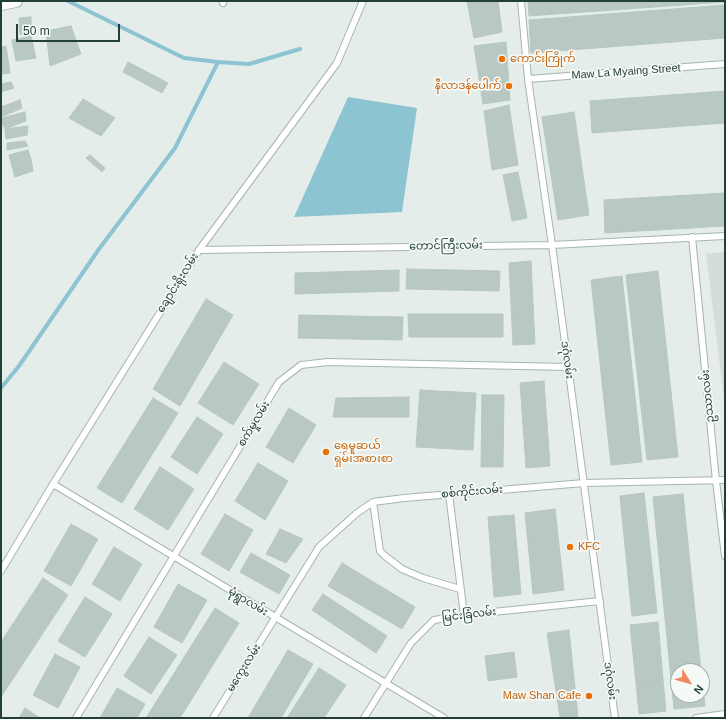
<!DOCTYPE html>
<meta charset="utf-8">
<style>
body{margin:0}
#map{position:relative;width:726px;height:719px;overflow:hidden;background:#e4edea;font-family:Arial,sans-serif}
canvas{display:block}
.frame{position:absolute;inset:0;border:2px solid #233f39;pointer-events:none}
.north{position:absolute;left:670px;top:663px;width:40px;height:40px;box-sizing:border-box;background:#f5faf7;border:1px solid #a1afab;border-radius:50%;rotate:127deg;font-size:11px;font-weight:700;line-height:16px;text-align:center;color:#233f39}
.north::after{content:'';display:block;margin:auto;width:14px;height:18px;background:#f1885f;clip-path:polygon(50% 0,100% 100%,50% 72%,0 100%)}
.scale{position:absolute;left:16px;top:24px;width:104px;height:18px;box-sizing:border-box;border:2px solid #233f39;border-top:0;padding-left:5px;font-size:12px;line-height:14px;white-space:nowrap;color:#233f39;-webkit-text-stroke:3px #f5faf7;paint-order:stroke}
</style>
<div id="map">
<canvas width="726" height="719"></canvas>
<div class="frame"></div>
<div class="north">N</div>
<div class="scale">50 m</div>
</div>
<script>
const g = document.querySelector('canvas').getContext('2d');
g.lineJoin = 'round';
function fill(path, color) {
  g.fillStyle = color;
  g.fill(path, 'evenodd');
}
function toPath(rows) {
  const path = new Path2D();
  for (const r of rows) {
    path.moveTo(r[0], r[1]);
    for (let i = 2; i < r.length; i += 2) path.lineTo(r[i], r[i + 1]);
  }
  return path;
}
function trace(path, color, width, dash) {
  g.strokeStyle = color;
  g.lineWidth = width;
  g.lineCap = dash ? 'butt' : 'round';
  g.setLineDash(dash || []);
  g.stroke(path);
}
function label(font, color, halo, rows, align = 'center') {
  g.font = font + ' Arial,"Noto Sans Myanmar",sans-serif';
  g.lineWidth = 3.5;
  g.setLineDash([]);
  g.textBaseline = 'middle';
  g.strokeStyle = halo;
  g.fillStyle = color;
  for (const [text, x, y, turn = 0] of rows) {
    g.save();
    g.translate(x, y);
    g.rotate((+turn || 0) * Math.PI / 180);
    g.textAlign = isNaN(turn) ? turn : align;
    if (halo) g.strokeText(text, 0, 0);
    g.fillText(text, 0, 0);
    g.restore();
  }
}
fill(toPath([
 [725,252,725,407,706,254]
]), '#d2ddd9');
fill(toPath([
 [348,97,417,108,402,212,294,217]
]), '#8dc4d2');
trace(toPath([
 [68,1,184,58,218,62,249,64,300,49],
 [1,388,19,366,99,249,175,148,218,62]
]), '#8dc4d2', 4);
const building = toPath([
 [467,1,498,1,502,32,474,38,467,1],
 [528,1,725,1,725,2,529,16,528,1],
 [725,5,725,38,531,53,529,20,725,5],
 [31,17,31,36,20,34,19,18,31,17],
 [71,26,81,54,50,66,46,31,71,26],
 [31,36,36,58,16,61,12,40,31,36],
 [506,42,510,100,483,104,474,46,506,42],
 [6,46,10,73,1,74,1,47,6,46],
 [128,62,168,83,162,93,123,72,128,62],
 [11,82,14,88,1,92,1,84,11,82],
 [725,91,725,123,592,133,590,101,725,91],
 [83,99,115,118,101,136,69,118,83,99],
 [20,100,22,108,1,117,1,107,20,100],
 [509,105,518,165,492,170,484,111,509,105],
 [25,112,26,121,5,129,1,121,1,118,25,112],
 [574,112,589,215,558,220,542,117,574,112],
 [28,126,27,135,6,139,5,129,28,126],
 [25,141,28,146,7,150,7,143,25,141],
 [28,150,31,159,33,171,15,177,9,155,28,150],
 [90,155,105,168,102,172,86,158,90,155],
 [518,172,527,218,512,221,503,175,518,172],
 [725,193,725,226,605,233,604,200,725,193],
 [531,261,535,344,513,345,509,263,531,261],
 [407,269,500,271,499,291,406,289,407,269],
 [399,270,399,291,295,294,295,273,399,270],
 [658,271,678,457,647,460,626,275,658,271],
 [622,276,642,462,611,465,591,280,622,276],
 [206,299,233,315,180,406,153,389,206,299],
 [408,314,503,314,503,337,409,337,408,314],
 [299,315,403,317,402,340,298,338,299,315],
 [224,362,259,384,233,425,198,403,224,362],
 [544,381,550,466,526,468,520,383,544,381],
 [420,390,476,393,473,450,416,447,420,390],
 [482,395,504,395,503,467,481,467,482,395],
 [409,397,409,417,333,417,336,398,409,397],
 [153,398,178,413,122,503,97,488,153,398],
 [289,408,316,425,293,463,266,447,289,408],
 [197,417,223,434,197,474,171,457,197,417],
 [258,463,288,481,265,520,235,501,258,463],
 [160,467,194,489,168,530,134,509,160,467],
 [644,493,657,613,632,616,620,496,644,493],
 [683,494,701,671,678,671,678,695,702,695,702,680,705,706,674,709,653,497,683,494],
 [555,509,564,590,533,594,525,513,555,509],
 [225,514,253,530,229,571,201,554,225,514],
 [514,515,521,594,494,597,488,517,514,515],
 [71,524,98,539,71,586,44,571,71,524],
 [280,529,303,539,286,563,266,554,280,529],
 [114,547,142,564,120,601,92,584,114,547],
 [251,553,290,575,279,594,240,572,251,553],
 [342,563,415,607,402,629,328,586,342,563],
 [43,578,68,595,1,697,1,642,43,578],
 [178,584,207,600,182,643,154,627,178,584],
 [323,594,387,636,376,653,312,610,323,594],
 [85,597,112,614,85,657,58,641,85,597],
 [215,608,239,623,180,718,146,718,215,608],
 [658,622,663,680,636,683,630,625,658,622],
 [569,630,578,717,560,717,547,633,569,630],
 [149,637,177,655,151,694,124,676,149,637],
 [288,650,313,664,281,718,248,718,288,650],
 [514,652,517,677,488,681,485,656,514,652],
 [55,654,80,667,58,708,33,695,55,654],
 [319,668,346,685,324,718,287,718,319,668],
 [663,680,666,711,639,714,636,683,663,680],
 [117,688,145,704,137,718,100,718,117,688],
 [25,708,40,718,19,718,25,708]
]);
fill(building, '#b9c8c3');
trace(building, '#b6c7c1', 1);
const lane = toPath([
 [521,1,528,79,552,245,615,718],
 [223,3,224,1],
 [528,79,725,64],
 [692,237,716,481,725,556],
 [199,250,552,245,725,236],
 [53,484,444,718],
 [449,494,464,615],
 [373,502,380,551,385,556,402,569,423,578,460,589],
 [1,571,53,484,199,250,337,63,363,1],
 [76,718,279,382,301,365,328,362,568,367],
 [213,718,319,547,357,513,373,502,404,498,584,483,725,480],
 [364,718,411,643,434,620,464,615,600,601],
 [696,718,725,714]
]);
const street = toPath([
 [1,4,16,1]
]);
trace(lane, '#a6b5b1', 8);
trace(street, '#a6b5b1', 14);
trace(lane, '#fff', 6);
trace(street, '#fff', 12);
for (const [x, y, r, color] of [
 [502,59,4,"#e8710a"],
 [509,86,4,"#e8710a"],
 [326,452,4,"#e8710a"],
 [570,547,4,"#e8710a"],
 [589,696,4,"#e8710a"]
]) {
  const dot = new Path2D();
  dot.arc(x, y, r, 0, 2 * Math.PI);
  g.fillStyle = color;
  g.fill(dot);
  trace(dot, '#f5faf7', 1.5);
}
label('11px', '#c56008', '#f5faf7', [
 ["ကောင်းကြိုက်",510,59],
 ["နီလာဒန်ပေါက်",501,86,"right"],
 ["ရွှေမူဆယ်",334,446],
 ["ရှမ်းအစားစာ",334,459],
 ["KFC",578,547],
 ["Maw Shan Cafe",581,696,"right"]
], 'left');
label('11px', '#233f39', '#f5faf7', [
 ["Maw La Myaing Street",626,72,-4],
 ["တောင်ကြီးလမ်း",446,246,-1],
 ["ချောင်းရိုးလမ်း",178,283,-58],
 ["ဒဂုံလမ်း",567,360,82],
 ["ဥဿာလမ်း",708,396,-96],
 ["စက်မှုလမ်း",254,424,-59],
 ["စစ်ကိုင်းလမ်း",472,492,-5],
 ["မုံရွာလမ်း",248,602,31],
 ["မြင်းခြံလမ်း",469,615,-7],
 ["မကွေးလမ်း",244,668,-58],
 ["ဒဂုံလမ်း",610,681,82]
]);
</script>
